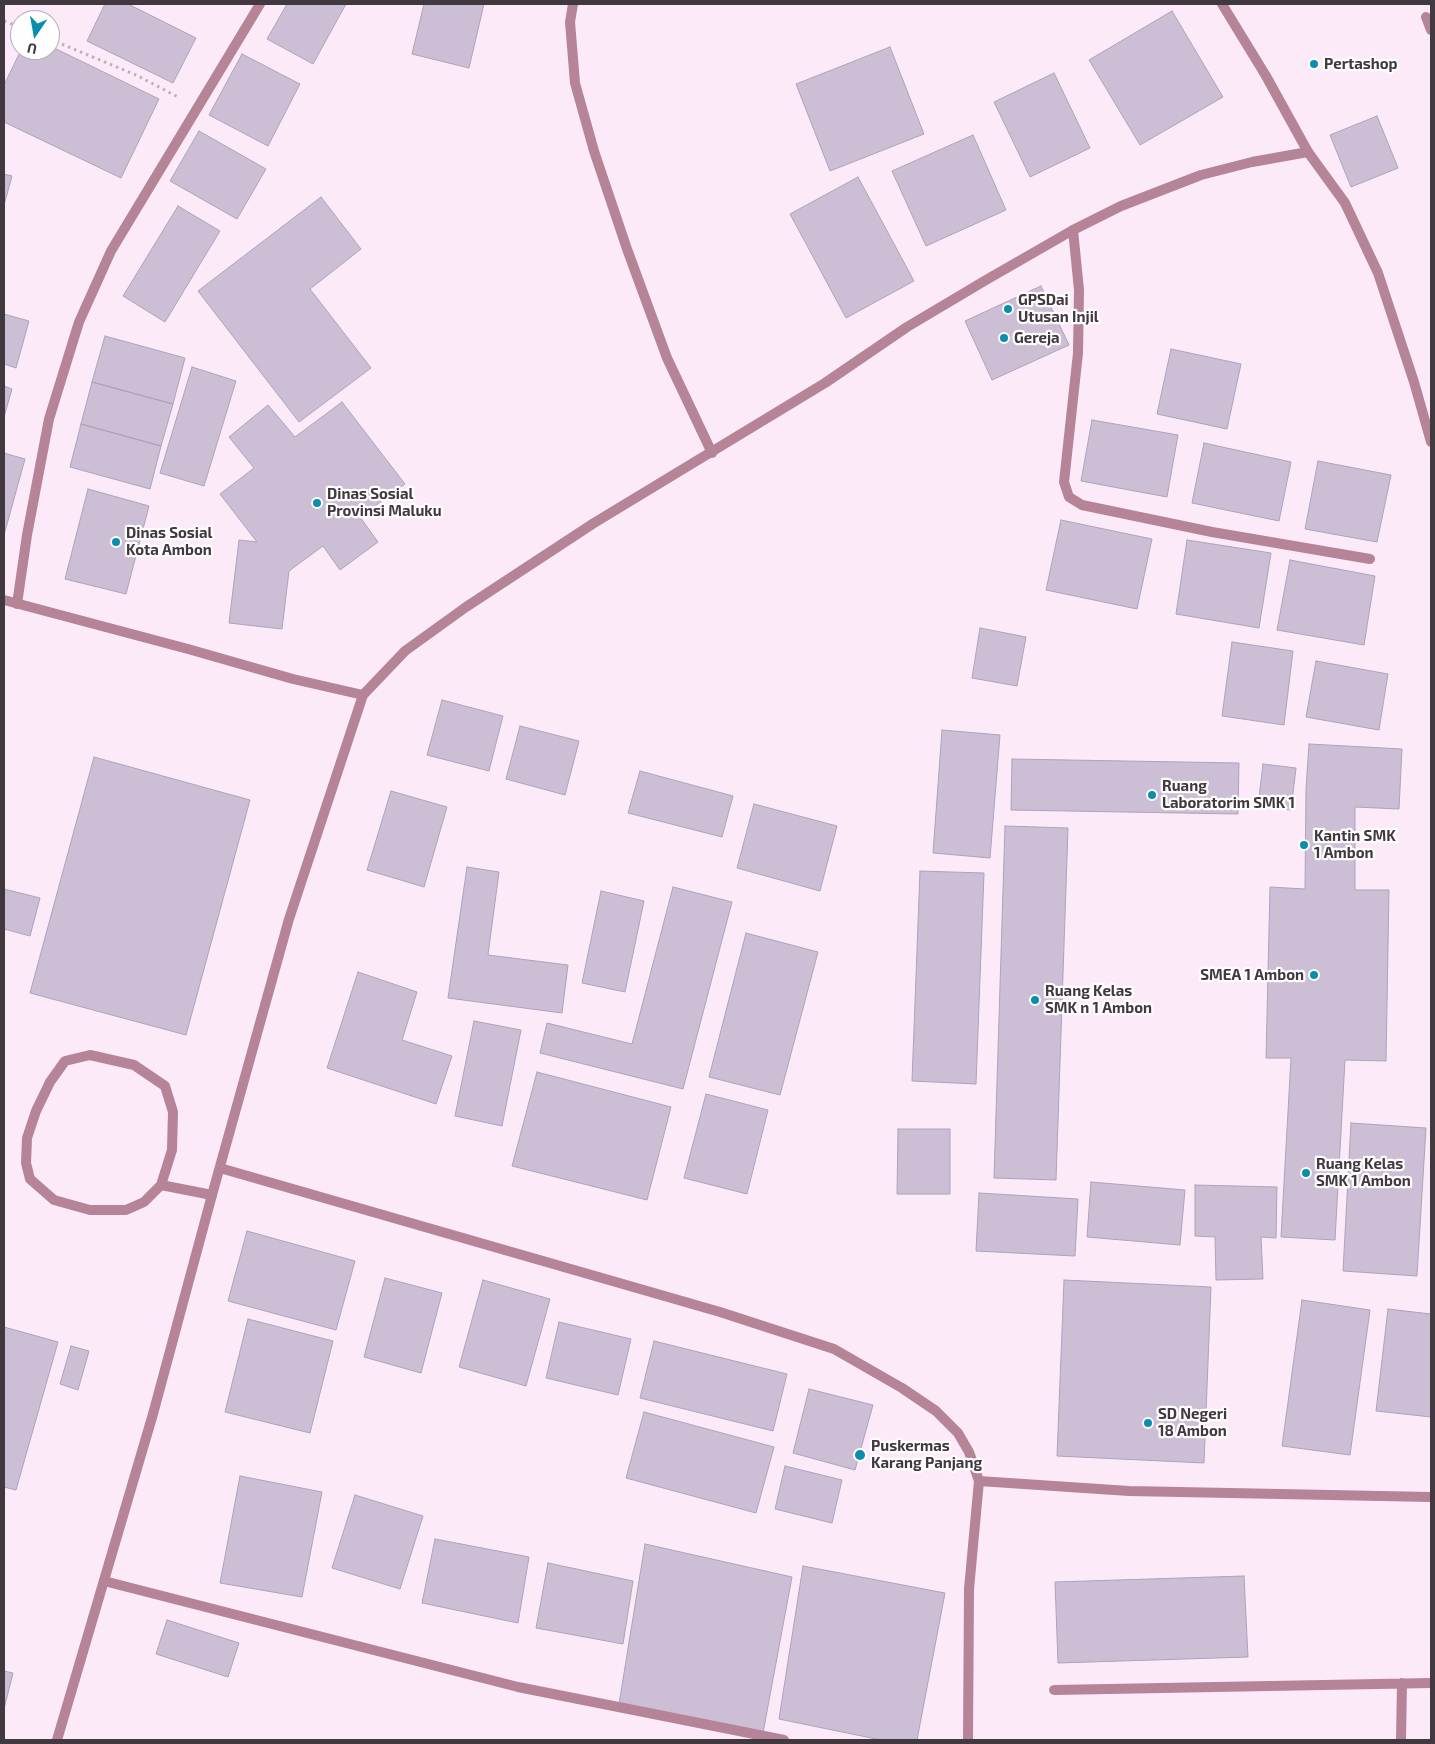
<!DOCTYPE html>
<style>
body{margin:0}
#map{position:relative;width:1435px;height:1744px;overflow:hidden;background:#fdeaf9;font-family:"Exo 2",sans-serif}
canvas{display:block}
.frame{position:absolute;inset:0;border:5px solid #423940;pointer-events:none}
.north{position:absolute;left:10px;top:10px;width:50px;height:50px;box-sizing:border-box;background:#fefefe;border:1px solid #b3afb2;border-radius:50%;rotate:192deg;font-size:14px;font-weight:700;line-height:20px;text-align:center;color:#423940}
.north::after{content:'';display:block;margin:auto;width:18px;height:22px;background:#0b8ead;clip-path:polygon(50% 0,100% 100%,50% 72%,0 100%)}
</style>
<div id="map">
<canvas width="1435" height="1744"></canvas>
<div class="frame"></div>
<div class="north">U</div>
</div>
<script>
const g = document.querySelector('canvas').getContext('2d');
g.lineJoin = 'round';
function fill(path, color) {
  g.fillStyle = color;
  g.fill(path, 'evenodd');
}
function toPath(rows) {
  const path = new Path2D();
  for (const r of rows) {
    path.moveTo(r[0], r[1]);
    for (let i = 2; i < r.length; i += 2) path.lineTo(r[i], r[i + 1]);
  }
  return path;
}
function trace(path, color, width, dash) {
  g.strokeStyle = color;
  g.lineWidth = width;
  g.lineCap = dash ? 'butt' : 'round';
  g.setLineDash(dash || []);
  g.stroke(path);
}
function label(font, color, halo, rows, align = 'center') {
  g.font = font + ' "Exo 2",sans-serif';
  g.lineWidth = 4.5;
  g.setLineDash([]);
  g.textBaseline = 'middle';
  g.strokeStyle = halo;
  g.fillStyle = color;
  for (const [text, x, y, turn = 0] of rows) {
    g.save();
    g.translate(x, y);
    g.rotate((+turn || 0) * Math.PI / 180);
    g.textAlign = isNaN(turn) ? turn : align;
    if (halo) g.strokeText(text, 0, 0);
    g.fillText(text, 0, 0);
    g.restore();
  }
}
const building = toPath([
 [105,4,128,4,196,38,173,83,87,41,105,4],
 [287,4,346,4,313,64,267,39,287,4],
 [424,4,484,4,469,68,412,54,424,4],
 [1172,11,1223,97,1140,145,1089,60,1172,11],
 [50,46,159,99,121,178,4,122,4,85,21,50,50,50,50,46],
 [890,47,924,134,830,171,796,84,890,47],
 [242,54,300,84,268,146,209,115,242,54],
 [1054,73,1090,148,1030,177,994,102,1054,73],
 [1377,116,1398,168,1351,187,1330,135,1377,116],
 [199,131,266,169,237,219,170,181,199,131],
 [973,135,1006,210,926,246,892,171,973,135],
 [4,174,12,176,4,205,4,174],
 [858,177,914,281,846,318,790,214,858,177],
 [321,197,361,249,310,289,371,368,299,422,198,291,321,197],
 [178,206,220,231,165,322,123,296,178,206],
 [1041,286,1069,345,992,380,965,321,1041,286],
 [4,314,29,321,16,368,4,364,4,314],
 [105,336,185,358,173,404,92,382,105,336],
 [1171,349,1241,364,1227,429,1157,414,1171,349],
 [192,367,236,381,204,486,160,473,192,367],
 [92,382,173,404,161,446,81,424,92,382],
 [4,386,12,389,4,417,4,386],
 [342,402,405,484,360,517,378,542,340,570,323,546,289,571,282,629,229,623,239,540,257,542,220,494,254,468,229,437,268,405,295,437,342,402],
 [1092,420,1178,435,1167,497,1081,481,1092,420],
 [81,424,161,446,150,489,70,467,81,424],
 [1204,443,1291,462,1279,521,1192,503,1204,443],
 [4,453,25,459,4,535,4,453],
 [1318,461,1391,475,1377,542,1305,529,1318,461],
 [88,489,149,506,126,594,65,579,88,489],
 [1061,520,1152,539,1137,609,1046,590,1061,520],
 [1187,540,1271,553,1259,628,1176,614,1187,540],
 [1290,560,1375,576,1364,645,1277,630,1290,560],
 [980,628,1026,637,1017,686,972,678,980,628],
 [1232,642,1293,651,1284,725,1222,716,1232,642],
 [1316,661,1388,674,1379,730,1306,717,1316,661],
 [442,700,503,716,489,771,427,755,442,700],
 [520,726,579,741,565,795,506,779,520,726],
 [942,730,1000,735,990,858,933,853,942,730],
 [1309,744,1402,749,1399,809,1355,807,1355,890,1389,890,1386,1061,1345,1060,1335,1240,1281,1237,1291,1058,1266,1058,1270,887,1305,889,1306,789,1309,744],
 [94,757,250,800,186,1035,30,993,94,757],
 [1012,759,1239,763,1238,814,1011,810,1012,759],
 [1263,764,1296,768,1291,810,1258,806,1263,764],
 [640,771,733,796,722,837,628,813,640,771],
 [391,791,447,807,424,887,367,870,391,791],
 [754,804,837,826,820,891,737,868,754,804],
 [1005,826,1068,828,1056,1180,994,1178,1005,826],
 [467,867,499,872,488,955,568,965,562,1013,448,998,467,867],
 [920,871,984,873,976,1084,912,1081,920,871],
 [673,887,732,902,683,1089,540,1053,547,1023,632,1044,673,887],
 [4,889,40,898,30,936,4,929,4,889],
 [601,891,644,901,625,992,582,983,601,891],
 [746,933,818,952,780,1095,709,1077,746,933],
 [358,972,417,992,402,1040,452,1056,436,1104,327,1068,358,972],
 [474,1021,521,1030,502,1126,455,1116,474,1021],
 [537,1072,671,1107,647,1200,512,1166,537,1072],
 [706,1094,768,1110,747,1194,684,1178,706,1094],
 [1351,1123,1426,1128,1417,1276,1343,1271,1351,1123],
 [898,1129,950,1129,950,1194,897,1194,898,1129],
 [1091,1182,1185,1190,1180,1245,1087,1237,1091,1182],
 [1195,1185,1277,1187,1276,1238,1261,1237,1263,1279,1216,1280,1215,1237,1195,1236,1195,1185],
 [979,1193,1078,1199,1075,1256,976,1251,979,1193],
 [247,1231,355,1261,336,1330,228,1301,247,1231],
 [385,1278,442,1293,421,1373,364,1357,385,1278],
 [483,1280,550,1299,526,1386,459,1367,483,1280],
 [1064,1280,1211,1287,1204,1463,1057,1456,1064,1280],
 [1302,1300,1370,1310,1350,1455,1282,1446,1302,1300],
 [1388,1309,1431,1314,1431,1417,1376,1411,1388,1309],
 [248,1319,333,1341,310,1433,225,1412,248,1319],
 [559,1322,631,1339,618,1395,546,1378,559,1322],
 [4,1327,58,1342,16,1490,4,1487,4,1327],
 [654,1341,787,1374,773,1431,640,1398,654,1341],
 [71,1346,89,1351,78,1390,60,1384,71,1346],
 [809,1389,873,1405,855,1470,793,1453,809,1389],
 [644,1412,774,1447,756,1513,626,1478,644,1412],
 [785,1466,842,1480,832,1523,775,1509,785,1466],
 [240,1476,322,1492,302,1597,220,1583,240,1476],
 [355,1495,423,1516,400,1589,332,1568,355,1495],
 [435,1539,529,1557,518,1623,422,1603,435,1539],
 [645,1544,792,1577,763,1733,619,1704,645,1544],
 [548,1563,633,1581,623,1644,536,1628,548,1563],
 [803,1566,945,1593,917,1740,881,1740,779,1719,803,1566],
 [1244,1576,1248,1657,1058,1663,1055,1582,1244,1576],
 [167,1620,239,1643,228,1677,156,1654,167,1620],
 [4,1671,13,1673,4,1709,4,1671]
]);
fill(building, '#cbbed5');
trace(building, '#aea2b9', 1);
trace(toPath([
 [4,21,20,27],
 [50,39,138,76,178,97]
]), '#bfafbc', 3, [2.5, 4]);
trace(toPath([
 [90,1055,134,1065,165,1086,173,1112,172,1150,161,1185,144,1202,126,1210,90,1210,54,1200,30,1179,26,1163,27,1138,36,1111,50,1082,65,1061,90,1055],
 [161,1185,212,1195],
 [1054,1690,1431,1683],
 [1401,1740,1402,1683]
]), '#b58497', 10);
trace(toPath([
 [573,4,570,22,575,83,594,151,627,249,667,358,712,453],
 [1222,4,1266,76,1308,152],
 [1426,17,1431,30],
 [1073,230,1079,290,1078,353,1064,482,1069,497,1082,505,1212,532,1370,559],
 [17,604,27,535,49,419,79,322,111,251,260,4],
 [220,1168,720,1312,834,1349,902,1388,936,1411,958,1433,969,1452,979,1481,969,1589,968,1740],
 [979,1481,1129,1491,1431,1497],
 [104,1581,518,1687,784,1740]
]), '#b58497', 10);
trace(toPath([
 [4,600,188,649,293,679,363,695],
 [57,1740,153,1414,212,1195,289,919,363,695,405,651,466,607,594,523,825,383,907,327,986,280,1073,230,1121,206,1201,175,1252,162,1308,152,1345,203,1378,273,1414,382,1431,442]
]), '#b58497', 10);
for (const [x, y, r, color] of [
 [1314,64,5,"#0b8ead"],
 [1008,309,5,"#0b8ead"],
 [1004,338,5,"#0b8ead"],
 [317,503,5,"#0b8ead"],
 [116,542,5,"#0b8ead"],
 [1152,795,5,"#0b8ead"],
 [1304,845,5,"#0b8ead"],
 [1314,975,5,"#0b8ead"],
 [1035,1000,5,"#0b8ead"],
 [1306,1173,5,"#0b8ead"],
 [1148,1423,5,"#0b8ead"],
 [860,1455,6,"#0b8ead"]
]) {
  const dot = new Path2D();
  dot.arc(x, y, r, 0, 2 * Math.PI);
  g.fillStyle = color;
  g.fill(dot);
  trace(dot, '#fefefe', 2);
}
label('bold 15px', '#423940', '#fefefe', [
 ["Pertashop",1324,64],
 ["GPSDai",1018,300],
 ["Utusan Injil",1018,317],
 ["Gereja",1014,338],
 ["Dinas Sosial",327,494],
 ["Provinsi Maluku",327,511],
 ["Dinas Sosial",126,533],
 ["Kota Ambon",126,550],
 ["Ruang",1162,786],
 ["Laboratorim SMK 1",1162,803],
 ["Kantin SMK",1314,836],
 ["1 Ambon",1314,853],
 ["SMEA 1 Ambon",1304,975,"right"],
 ["Ruang Kelas",1045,991],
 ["SMK n 1 Ambon",1045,1008],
 ["Ruang Kelas",1316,1164],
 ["SMK 1 Ambon",1316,1181],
 ["SD Negeri",1158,1414],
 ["18 Ambon",1158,1431],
 ["Puskermas",871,1446],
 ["Karang Panjang",871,1463]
], 'left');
</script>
